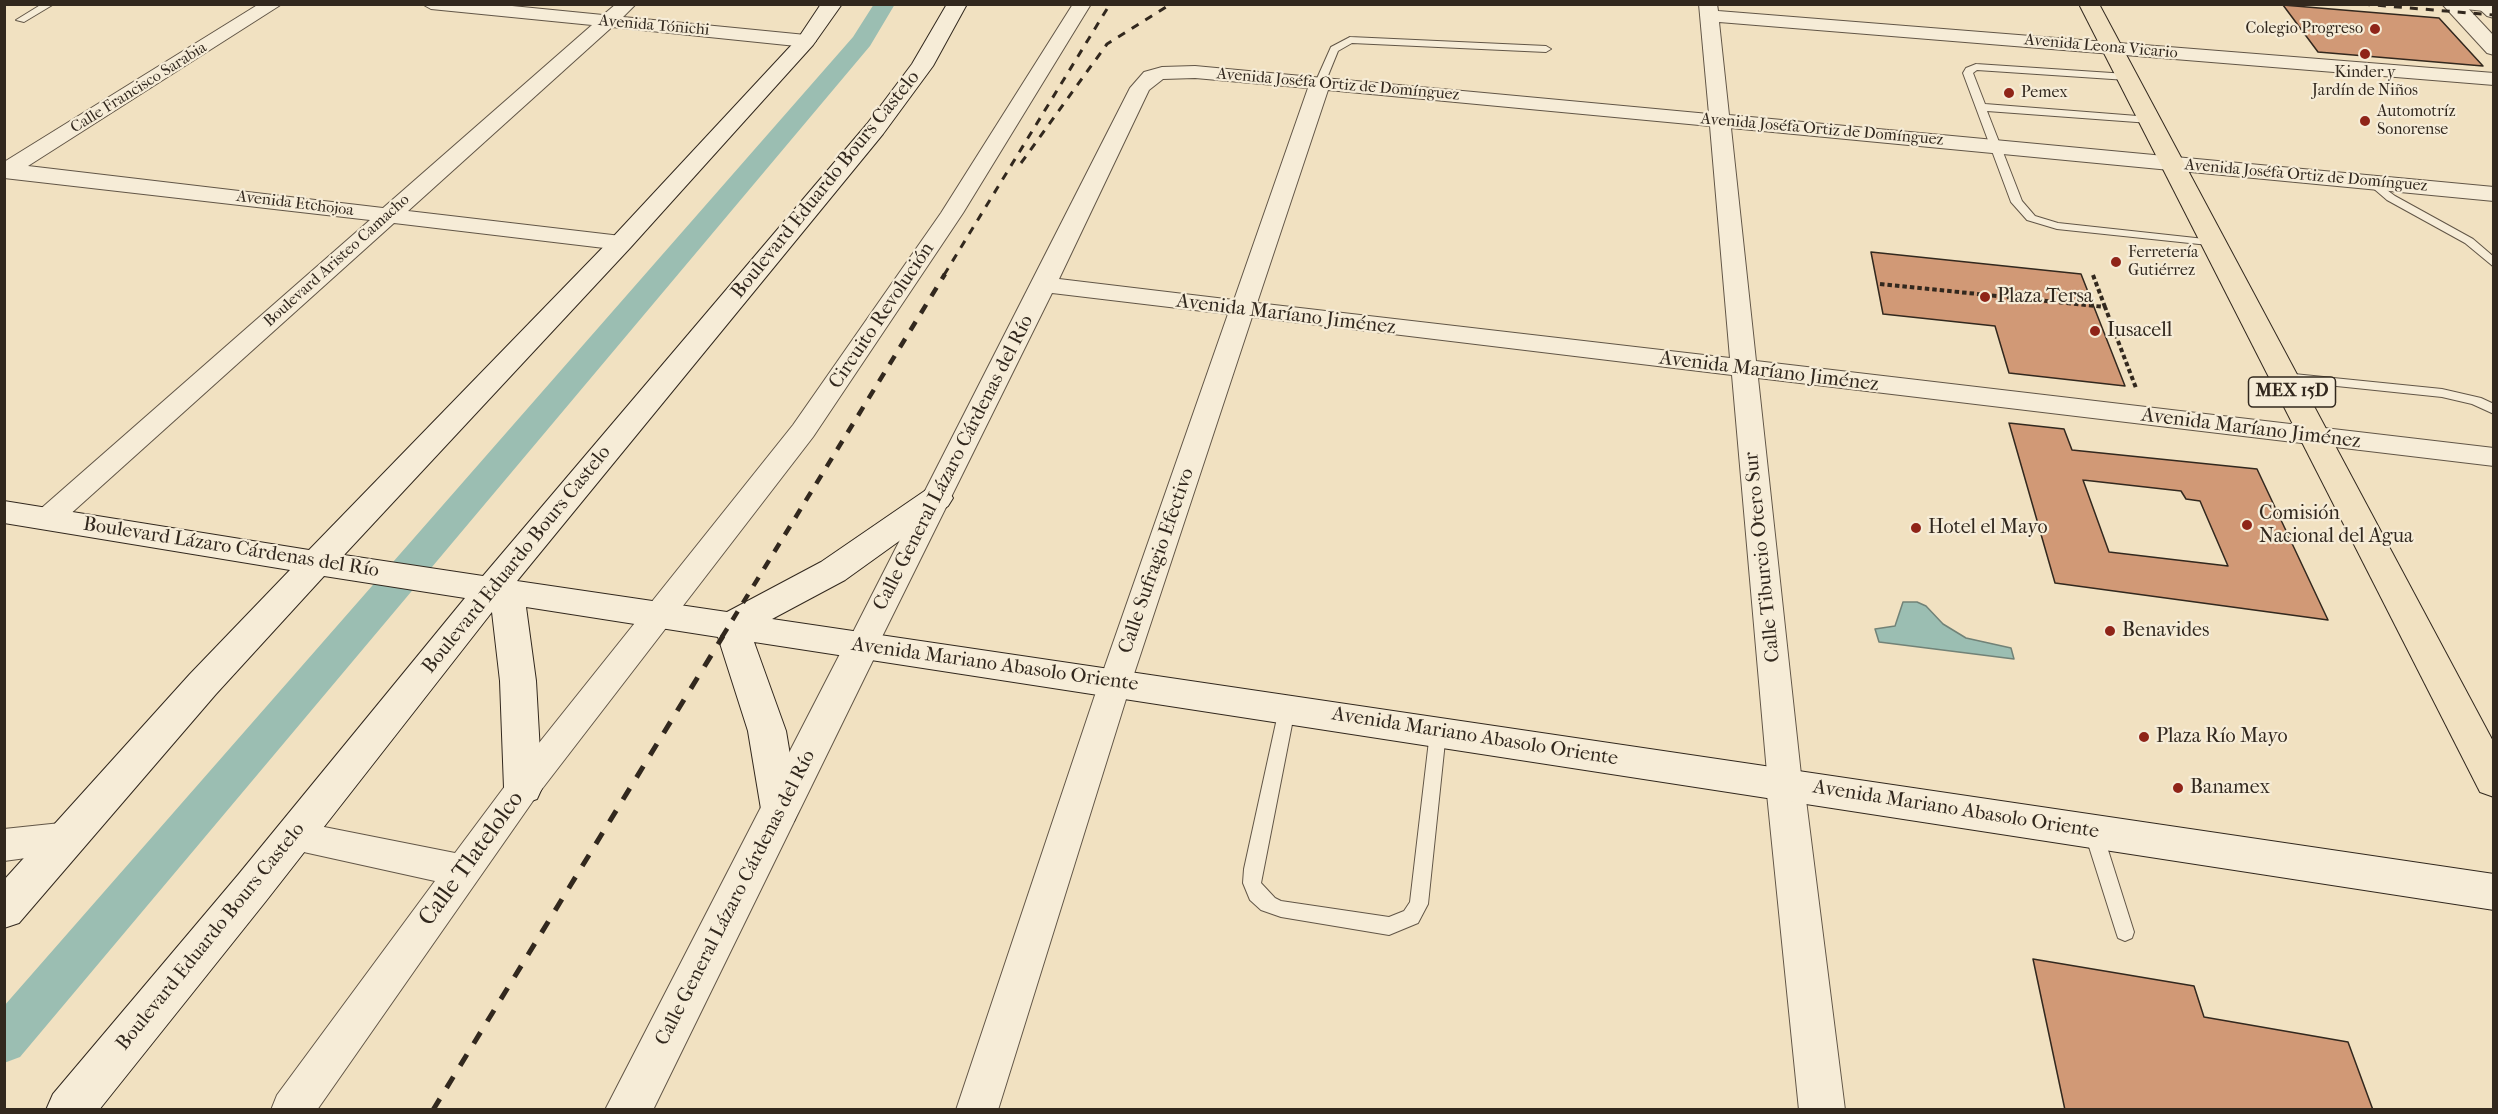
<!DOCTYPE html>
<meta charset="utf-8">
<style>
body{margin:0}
#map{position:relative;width:2498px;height:1114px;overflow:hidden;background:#f1e1c1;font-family:"IM FELL French Canon",serif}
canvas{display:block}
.frame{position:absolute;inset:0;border:6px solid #32281e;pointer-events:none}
</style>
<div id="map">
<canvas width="2498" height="1114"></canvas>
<div class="frame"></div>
</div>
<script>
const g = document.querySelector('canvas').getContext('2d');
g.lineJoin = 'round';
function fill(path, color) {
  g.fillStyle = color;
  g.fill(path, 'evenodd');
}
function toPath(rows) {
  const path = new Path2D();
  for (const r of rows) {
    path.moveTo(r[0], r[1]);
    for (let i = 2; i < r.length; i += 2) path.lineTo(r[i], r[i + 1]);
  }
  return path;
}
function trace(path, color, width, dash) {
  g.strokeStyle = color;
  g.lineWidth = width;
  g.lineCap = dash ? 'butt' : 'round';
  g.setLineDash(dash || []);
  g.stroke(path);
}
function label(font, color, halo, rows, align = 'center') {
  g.font = font + ' "IM FELL French Canon",serif';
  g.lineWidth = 4.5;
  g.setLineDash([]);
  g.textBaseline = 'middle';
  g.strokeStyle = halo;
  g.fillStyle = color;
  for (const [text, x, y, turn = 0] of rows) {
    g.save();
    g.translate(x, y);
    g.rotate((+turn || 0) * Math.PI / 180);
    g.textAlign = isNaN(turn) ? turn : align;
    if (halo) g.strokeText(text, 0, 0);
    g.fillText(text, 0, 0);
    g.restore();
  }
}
const water = toPath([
 [1903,602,1917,602,1926,606,1943,624,1966,638,2011,648,2014,659,1879,642,1875,629,1895,626,1903,602]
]);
fill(water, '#9bbeb2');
trace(water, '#718277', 1.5);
fill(toPath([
 [874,4,895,4,870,46,20,1057,4,1063,4,1006,853,37,874,4]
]), '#9bbeb2');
const building = toPath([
 [2283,5,2439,18,2483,66,2318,52,2283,5],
 [1871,252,2081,274,2125,386,2009,373,1995,326,1883,314,1871,252],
 [2009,423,2064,429,2072,450,2257,469,2328,620,2055,583,2009,423],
 [2083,480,2181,491,2186,499,2200,501,2228,566,2109,552,2083,480],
 [2033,959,2194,986,2204,1017,2348,1042,2373,1110,2065,1110,2033,959]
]);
fill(building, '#d19976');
trace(building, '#32281e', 1.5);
const service = toPath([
 [42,4,54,4,24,22,16,20,42,4],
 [1350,37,1546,46,1551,49,1546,52,1352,43,1338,51,1325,83,1316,85,1315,83,1331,47,1350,37],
 [1976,64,2127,74,2132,77,2127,80,1977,70,1973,73,1985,104,2150,117,2155,120,2150,123,1987,111,2022,201,2035,216,2058,223,2214,240,2218,242,2218,246,2057,229,2027,220,2011,202,1963,73,1966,68,1976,64],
 [2372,179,2395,196,2473,239,2494,257,2494,267,2465,243,2387,200,2366,182,2372,179],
 [2284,373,2442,389,2481,398,2494,404,2494,414,2472,404,2442,397,2279,380,2277,377,2284,373],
 [1287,702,1293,704,1295,709,1261,883,1275,898,1281,901,1389,917,1404,911,1410,902,1430,732,1432,727,1438,725,1444,727,1446,732,1428,904,1418,923,1389,935,1281,917,1261,910,1250,900,1243,883,1244,869,1279,709,1281,704,1287,702],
 [2093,823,2099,826,2102,831,2134,932,2132,938,2125,941,2118,938,2116,932,2084,831,2087,826,2093,823]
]);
const minor = toPath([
 [259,4,282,4,28,166,383,208,592,25,431,9,422,4,492,4,603,15,616,4,636,4,623,17,806,35,816,41,806,47,612,27,408,211,621,236,629,238,633,243,629,248,621,250,394,223,57,526,47,529,37,526,32,519,37,512,370,220,4,178,4,162,259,4],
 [1073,4,1091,4,963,213,813,437,535,798,317,1110,271,1110,277,1095,435,881,281,847,276,836,281,825,294,821,455,853,511,778,793,425,941,213,1073,4],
 [1699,4,1717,4,1718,11,2494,73,2494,85,1719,22,1729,115,2494,187,2494,201,1731,128,1756,361,2494,448,2494,466,1758,378,1802,784,1797,794,1785,799,1773,794,1768,784,1732,375,1252,317,1131,683,998,1110,956,1110,1099,683,1228,314,1052,293,873,655,862,658,851,655,846,646,1130,88,1144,72,1162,67,1195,66,1709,114,1699,4],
 [1195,78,1308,88,1234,300,1059,279,1149,90,1163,79,1195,78],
 [1328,90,1710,126,1730,358,1257,303,1328,90],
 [2456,4,2494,4,2494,12,2465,9,2456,4],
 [70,822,83,826,88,837,83,848,70,852,4,861,4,829,70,822]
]);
const tertiary = toPath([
 [2442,4,2464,4,2494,36,2494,55,2487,53,2442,4],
 [2474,4,2494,4,2494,18,2487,16,2474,4],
 [862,633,874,637,880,646,653,1110,605,1110,844,646,850,637,862,633],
 [1785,768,1799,773,1804,784,1845,1110,1799,1110,1766,784,1771,773,1785,768]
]);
const secondary = toPath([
 [821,4,842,4,813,45,630,248,344,555,483,576,867,124,912,64,947,4,967,4,933,66,883,134,517,581,727,612,821,562,926,490,937,487,948,490,953,498,948,506,845,580,772,619,2494,874,2494,910,754,642,786,731,799,809,794,821,780,825,766,821,761,809,748,731,718,637,526,607,536,681,542,788,537,799,523,804,509,799,504,788,500,681,492,612,266,901,99,1110,46,1110,53,1094,238,875,465,598,324,576,216,694,19,923,4,928,4,880,190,674,290,570,4,523,4,501,309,550,612,238,799,37,821,4]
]);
const trunk = toPath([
 [2079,4,2099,4,2494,743,2494,797,2480,792,2079,4]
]);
trace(service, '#625647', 2);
trace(minor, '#625647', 2);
trace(tertiary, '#625647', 2);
trace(secondary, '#32281e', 2);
trace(trunk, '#32281e', 2);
trace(toPath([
 [2093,275,2105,307],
 [1880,284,2105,307,2136,388]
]), '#32281e', 4, [4.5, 3]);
fill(service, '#f6ecd7');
fill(minor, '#f6ecd7');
fill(tertiary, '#f6ecd7');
fill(secondary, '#f6ecd7');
fill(trunk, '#f1e1c1');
trace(toPath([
 [2362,4,2494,15],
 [1021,163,1107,44,1171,4],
 [944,275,1110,4]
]), '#32281e', 3, [8, 8]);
trace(toPath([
 [722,637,945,274]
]), '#32281e', 4.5, [10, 10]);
trace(toPath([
 [433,1110,723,636]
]), '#32281e', 5, [13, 13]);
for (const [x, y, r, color] of [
 [2375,29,6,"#8f2418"],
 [2365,54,6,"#8f2418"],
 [2009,93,6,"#8f2418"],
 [2365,121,6,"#8f2418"],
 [2116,262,6,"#8f2418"],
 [1985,297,6,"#8f2418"],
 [2095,331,6,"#8f2418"],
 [2247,525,6,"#8f2418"],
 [1916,528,6,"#8f2418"],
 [2110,631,6,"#8f2418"],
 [2144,737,6,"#8f2418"],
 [2178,788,6,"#8f2418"]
]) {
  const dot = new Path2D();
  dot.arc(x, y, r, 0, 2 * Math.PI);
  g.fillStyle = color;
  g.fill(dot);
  trace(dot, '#f6ecd7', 2);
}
label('16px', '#32281e', '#f6ecd7', [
 ["Avenida Tónichi",654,26,5],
 ["Avenida Leona Vicario",2101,47,5],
 ["Avenida Joséfa Ortiz de Domínguez",1338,85,5],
 ["Calle Francisco Sarabia",139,88,-32],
 ["Avenida Joséfa Ortiz de Domínguez",1822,130,5],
 ["Avenida Joséfa Ortiz de Domínguez",2306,176,5],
 ["Avenida Etchojoa",295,204,7],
 ["Boulevard Aristeo Camacho",337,261,-42]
]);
label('16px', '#32281e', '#f6ecd7', [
 ["Colegio Progreso",2363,29,"right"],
 ["Kinder y",2365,73,"center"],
 ["Jardín de Niños",2365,91,"center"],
 ["Pemex",2021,93],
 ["Automotríz",2377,112],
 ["Sonorense",2377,130],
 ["Ferretería",2128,253],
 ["Gutiérrez",2128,271]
], 'left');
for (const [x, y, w] of [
 [2292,392,87]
]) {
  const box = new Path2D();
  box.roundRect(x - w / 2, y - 15, w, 30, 4.5);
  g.fillStyle = '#f6ecd7';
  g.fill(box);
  trace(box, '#32281e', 1.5);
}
label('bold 18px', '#32281e', null, [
 ["MEX 15D",2292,392]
]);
label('20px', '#32281e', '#f6ecd7', [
 ["Boulevard Eduardo Bours Castelo",826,185,-51],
 ["Avenida Maríano Jiménez",1286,315,7],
 ["Circuito Revolución",882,316,-56],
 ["Avenida Maríano Jiménez",1769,372,7],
 ["Avenida Maríano Jiménez",2251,429,7],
 ["Calle General Lázaro Cárdenas del Río",954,463,-63],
 ["Boulevard Lázaro Cárdenas del Río",231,548,9],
 ["Calle Tiburcio Otero Sur",1763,557,-96],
 ["Boulevard Eduardo Bours Castelo",517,560,-51],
 ["Calle Sufragio Efectivo",1157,561,-71],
 ["Avenida Mariano Abasolo Oriente",995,665,8],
 ["Avenida Mariano Abasolo Oriente",1475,737,9],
 ["Avenida Mariano Abasolo Oriente",1956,810,9],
 ["Calle General Lázaro Cárdenas del Río",736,898,-63],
 ["Boulevard Eduardo Bours Castelo",211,937,-51]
]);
label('20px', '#32281e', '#f6ecd7', [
 ["Plaza Tersa",1997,297],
 ["Iusacell",2107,331],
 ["Comisión",2259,514],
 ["Nacional del Agua",2259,537],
 ["Hotel el Mayo",1928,528],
 ["Benavides",2122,631],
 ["Plaza Río Mayo",2156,737],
 ["Banamex",2190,788]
], 'left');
label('24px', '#32281e', '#f6ecd7', [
 ["Calle Tlatelolco",472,859,-54]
]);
</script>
